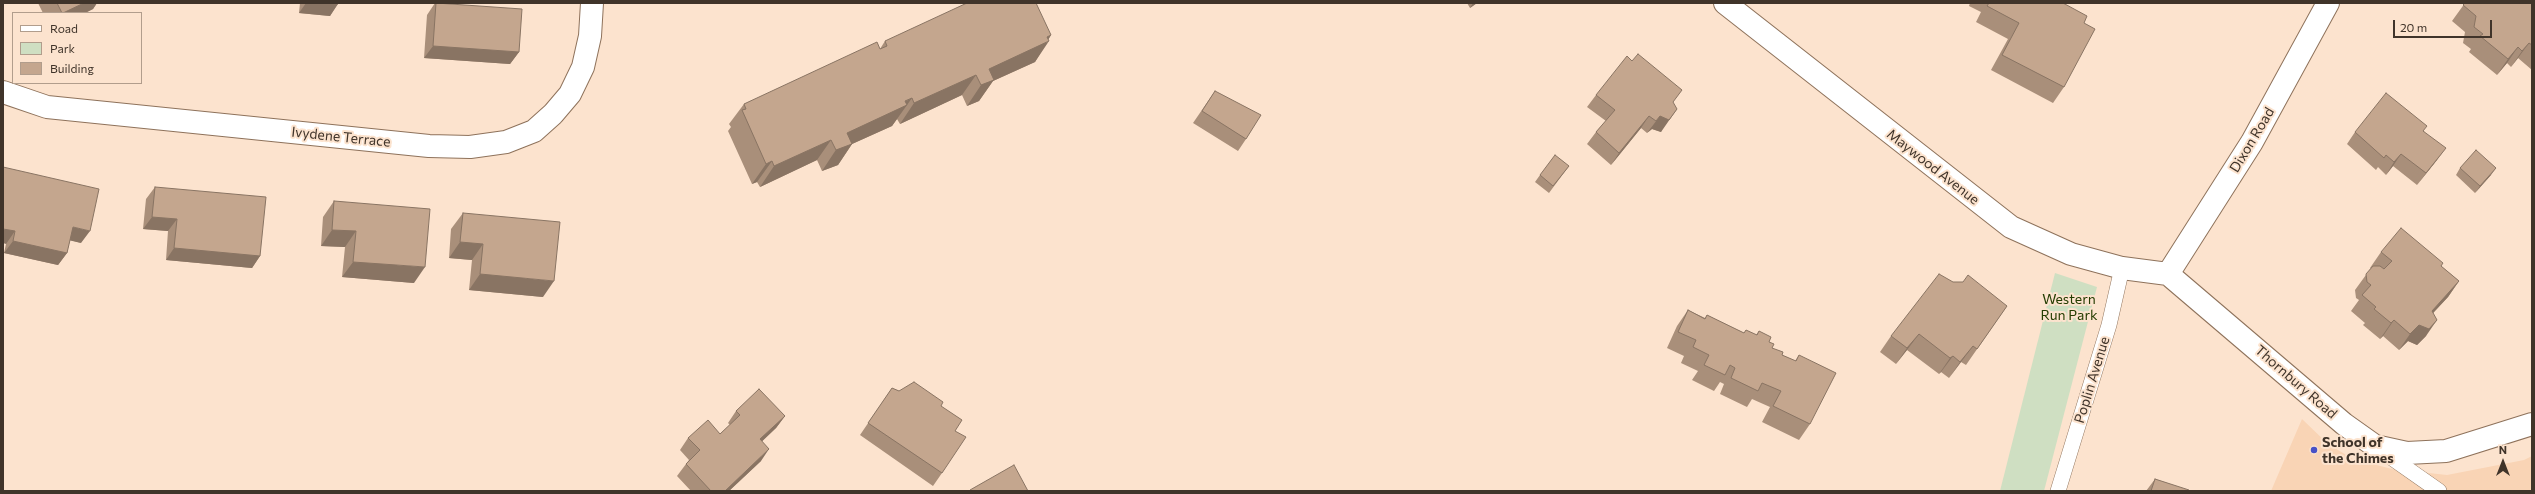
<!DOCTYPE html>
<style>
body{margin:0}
#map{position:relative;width:2535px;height:494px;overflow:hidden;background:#fce3ce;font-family:Commissioner,sans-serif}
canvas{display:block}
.frame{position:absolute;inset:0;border:4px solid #40342a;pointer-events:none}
.legend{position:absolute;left:12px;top:12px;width:130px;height:72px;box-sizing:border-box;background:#fce3ce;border:1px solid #b19d8c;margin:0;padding:5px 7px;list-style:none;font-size:12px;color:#40342a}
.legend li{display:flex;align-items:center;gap:8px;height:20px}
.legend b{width:20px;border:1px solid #b19d8c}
.north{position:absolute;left:2483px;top:442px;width:40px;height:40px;-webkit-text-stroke:3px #fce3ce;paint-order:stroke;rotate:0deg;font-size:11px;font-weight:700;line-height:16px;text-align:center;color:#40342a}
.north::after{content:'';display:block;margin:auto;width:14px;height:18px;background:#40342a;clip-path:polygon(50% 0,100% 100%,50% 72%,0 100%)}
.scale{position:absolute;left:2393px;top:20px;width:99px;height:18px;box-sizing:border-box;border:2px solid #40342a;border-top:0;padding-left:5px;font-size:12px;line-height:14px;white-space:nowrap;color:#40342a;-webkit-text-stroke:3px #fce3ce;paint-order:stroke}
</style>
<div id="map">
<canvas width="2535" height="494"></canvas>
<div class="frame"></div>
<ul class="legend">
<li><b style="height:5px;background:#fff"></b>Road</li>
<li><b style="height:11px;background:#cfdfc2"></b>Park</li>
<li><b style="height:11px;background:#c4a68e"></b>Building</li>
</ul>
<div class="north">N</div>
<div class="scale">20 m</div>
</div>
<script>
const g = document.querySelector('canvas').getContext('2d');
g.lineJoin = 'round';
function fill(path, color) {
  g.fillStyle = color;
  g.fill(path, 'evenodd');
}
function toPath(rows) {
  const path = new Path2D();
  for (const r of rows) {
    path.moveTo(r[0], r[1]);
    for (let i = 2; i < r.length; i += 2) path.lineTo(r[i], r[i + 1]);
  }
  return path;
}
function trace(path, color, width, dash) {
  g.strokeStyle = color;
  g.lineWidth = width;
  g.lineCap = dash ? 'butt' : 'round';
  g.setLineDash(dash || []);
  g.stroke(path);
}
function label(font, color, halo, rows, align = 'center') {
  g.font = font + ' Commissioner,sans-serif';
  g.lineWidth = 4;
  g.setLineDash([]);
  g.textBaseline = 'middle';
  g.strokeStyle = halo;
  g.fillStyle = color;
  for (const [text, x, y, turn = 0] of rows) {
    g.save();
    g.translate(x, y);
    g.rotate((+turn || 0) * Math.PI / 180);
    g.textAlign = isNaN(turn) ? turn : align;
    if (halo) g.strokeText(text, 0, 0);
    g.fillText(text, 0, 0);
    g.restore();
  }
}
fill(toPath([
 [2302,419,2328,444,2353,459,2392,469,2447,475,2524,460,2532,456,2532,491,2271,491]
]), '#f9d4b5');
fill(toPath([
 [2055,273,2097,287,2044,491,2000,491]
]), '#cfdfc2');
const lane = toPath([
 [2382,451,2439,491],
 [2058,491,2109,325,2122,268]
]);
const street = toPath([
 [1725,3,2011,227,2071,254,2122,268,2168,274],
 [3,92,47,107,429,146,470,147,506,142,534,131,553,114,570,94,583,67,590,36,592,3],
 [2168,274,2344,424,2375,446,2407,453,2446,451,2532,424],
 [2168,274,2252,142,2328,3]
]);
trace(lane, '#8e725b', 16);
trace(street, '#8e725b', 24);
trace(lane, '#fff', 15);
trace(street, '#fff', 22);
fill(toPath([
 [38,3,97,3,93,9,85,13,43,13],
 [300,3,338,3,330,16,299,13],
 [435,3,519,52,510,64,424,58,427,15],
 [1467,3,1477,3,1470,8],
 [1970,3,2063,3,2084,23,2064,87,2053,103,1991,70,2008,39,1976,22,1981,12,1969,6],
 [2465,3,2532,3,2532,70,2518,58,2511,67,2507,63,2497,75,2469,52,2471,49,2463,43,2465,32,2452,21],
 [1051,35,1035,62,993,81,979,101,967,106,962,95,900,124,897,119,892,126,852,144,838,165,822,171,817,160,760,187,757,182,752,184,728,131,731,127,729,124,744,104,880,49,885,41],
 [1215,91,1246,139,1238,151,1193,123],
 [1596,95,1673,102,1661,132,1652,129,1647,133,1641,128,1611,165,1587,144,1596,132,1606,121,1587,107],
 [2424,131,2437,160,2417,185,2393,166,2386,175,2378,167,2376,170,2347,144,2355,132],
 [1569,166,1549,193,1535,182,1540,175],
 [3,167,81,243,70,240,67,253,58,265,4,253,6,244],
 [2460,168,2491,175,2475,193,2456,175],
 [155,187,260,256,252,268,166,260,168,231,143,229,146,199],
 [334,201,414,283,342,277,345,247,321,246,323,217],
 [463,213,543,297,469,290,472,260,449,258,451,229],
 [2381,252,2441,266,2459,281,2448,297,2433,313,2426,336,2417,345,2408,341,2399,350,2383,336,2380,339,2363,325,2365,323,2351,311,2359,300,2356,298,2355,290,2371,268,2370,268],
 [1953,282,2007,306,1966,365,1961,362,1949,378,1941,372,1939,374,1907,350,1896,364,1880,352,1891,336],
 [1688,310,1705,318,1707,315,1744,333,1746,330,1756,335,1759,331,1772,348,1782,355,1795,361,1799,355,1810,424,1799,440,1762,422,1770,407,1752,399,1747,407,1720,394,1724,384,1720,382,1714,391,1692,380,1698,371,1681,363,1684,356,1667,348,1677,326],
 [892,388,899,391,941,406,955,431,942,473,933,486,860,435],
 [736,411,785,416,776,428,762,441,761,461,729,491,691,491,677,476,689,460,680,450,688,438,720,434,730,425,728,423],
 [2155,479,2189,491,2146,491]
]), '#a98f7a');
fill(toPath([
 [84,3,97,3,93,9,85,13,63,13],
 [306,3,327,3,338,4,330,16,299,13],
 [1473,3,1477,3,1470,8],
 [1051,35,1046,43,1049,41,1035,62,993,81,979,101,967,106,981,85,989,69],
 [2529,43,2518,58,2511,67,2522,51],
 [433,46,519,52,510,64,424,58],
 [2518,47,2507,63,2497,75,2508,59],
 [976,75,962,95,900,124,914,103],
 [912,98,892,126,852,144,838,165,822,171,847,133],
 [1677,109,1661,132,1652,129,1647,133,1660,116],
 [1649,116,1641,128,1611,165,1619,153],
 [831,140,817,160,760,187,774,166],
 [2446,148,2437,160,2417,185,2426,173],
 [2401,154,2393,166,2386,175,2394,162],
 [772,161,757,182,752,184,766,164],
 [2496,168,2491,175,2475,193,2480,186],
 [152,217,177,219,168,231,143,229],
 [73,227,90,231,81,243,64,239],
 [3,229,15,231,6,244,3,243],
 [332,230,356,231,345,247,321,246],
 [13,241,67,253,58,265,4,253],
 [460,242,483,244,472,260,449,258],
 [174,248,260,256,252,268,166,260],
 [353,262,425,267,414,283,342,277],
 [480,274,554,281,543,297,469,290],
 [2459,281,2448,297,2421,326,2437,320,2426,336,2417,345,2408,341,2399,350,2410,334,2432,311],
 [2394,320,2383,336,2380,339,2391,323],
 [1919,334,1907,350,1896,364,1907,348],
 [1973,346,1949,378,1960,362],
 [1953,356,1941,372,1939,374,1950,358],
 [785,416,776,428,752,451,760,439],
 [769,449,761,461,729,491,725,491]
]), '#897463');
const building = toPath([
 [57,3,84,3,63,13,62,13,57,3],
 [327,3,338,3,338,4,327,3],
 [436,3,522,9,519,52,433,46,436,3],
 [967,3,1036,3,1051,35,1047,37,1049,41,989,69,994,80,981,85,976,75,914,103,912,98,905,101,907,105,847,133,852,144,836,150,831,140,774,166,772,161,766,164,742,110,746,109,744,104,877,42,880,49,887,46,885,41,967,3],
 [1989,3,2063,3,2087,16,2084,23,2095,29,2064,87,2002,55,2019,23,1987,6,1989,3],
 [2465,3,2532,3,2532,45,2529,43,2522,51,2518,47,2508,59,2480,36,2483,34,2474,27,2476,16,2463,5,2465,3],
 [1638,54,1682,90,1673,102,1677,109,1669,120,1660,116,1656,121,1649,116,1619,153,1596,132,1615,110,1596,95,1627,56,1632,61,1638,54],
 [1215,91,1261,115,1246,139,1202,111,1215,91],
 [2386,93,2427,126,2423,131,2446,148,2426,173,2401,154,2394,162,2386,155,2384,158,2355,132,2386,93],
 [2476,150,2496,168,2480,186,2460,168,2476,150],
 [1555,155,1569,166,1553,186,1540,175,1555,155],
 [3,167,99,189,90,231,73,227,67,253,13,241,15,231,3,229,3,167],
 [155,187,266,197,260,256,174,248,177,219,152,217,155,187],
 [334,201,430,209,425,267,353,262,356,231,332,230,334,201],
 [463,213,560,222,554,281,480,274,483,244,460,242,463,213],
 [2401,228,2443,263,2441,266,2459,281,2432,311,2437,320,2429,329,2419,325,2410,334,2394,320,2391,323,2374,309,2376,307,2362,295,2371,285,2367,282,2366,274,2373,266,2380,266,2384,269,2392,261,2381,252,2401,228],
 [1939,274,1953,282,1963,282,1968,275,2007,306,1977,349,1973,346,1960,362,1953,356,1950,358,1919,334,1907,348,1891,336,1939,274],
 [1688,310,1705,319,1707,315,1744,333,1746,330,1757,335,1759,331,1771,337,1769,342,1774,344,1772,348,1783,352,1782,355,1796,361,1799,355,1836,373,1810,424,1773,406,1781,391,1762,383,1758,391,1731,378,1735,368,1730,365,1725,375,1704,365,1709,355,1693,347,1696,340,1678,332,1688,310],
 [914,382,943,402,941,406,962,420,955,431,966,437,942,473,868,423,892,388,899,391,914,382],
 [759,389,785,416,760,439,769,449,725,491,711,491,686,464,700,450,688,438,708,420,720,434,740,415,736,411,759,389],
 [1014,465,1028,491,970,491,970,490,1014,465],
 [2155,479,2189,490,2189,491,2151,491,2155,479]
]);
fill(building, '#c4a68e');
trace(building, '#897463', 1);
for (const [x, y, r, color] of [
 [2314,450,4,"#4851c6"]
]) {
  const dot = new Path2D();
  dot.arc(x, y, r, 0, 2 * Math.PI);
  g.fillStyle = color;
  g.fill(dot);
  trace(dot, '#fce3ce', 1.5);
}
label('14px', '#40342a', '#fce3ce', [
 ["Ivydene Terrace",341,137,6],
 ["Dixon Road",2252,140,-59],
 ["Maywood Avenue",1933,167,38],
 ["Poplin Avenue",2092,380,-73],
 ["Thornbury Road",2296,382,41]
]);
label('14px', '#243d02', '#fce3ce', [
 ["Western",2069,299],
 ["Run Park",2069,315]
]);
label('bold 14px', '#40342a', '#fce3ce', [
 ["School of",2322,442],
 ["the Chimes",2322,458]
], 'left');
</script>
